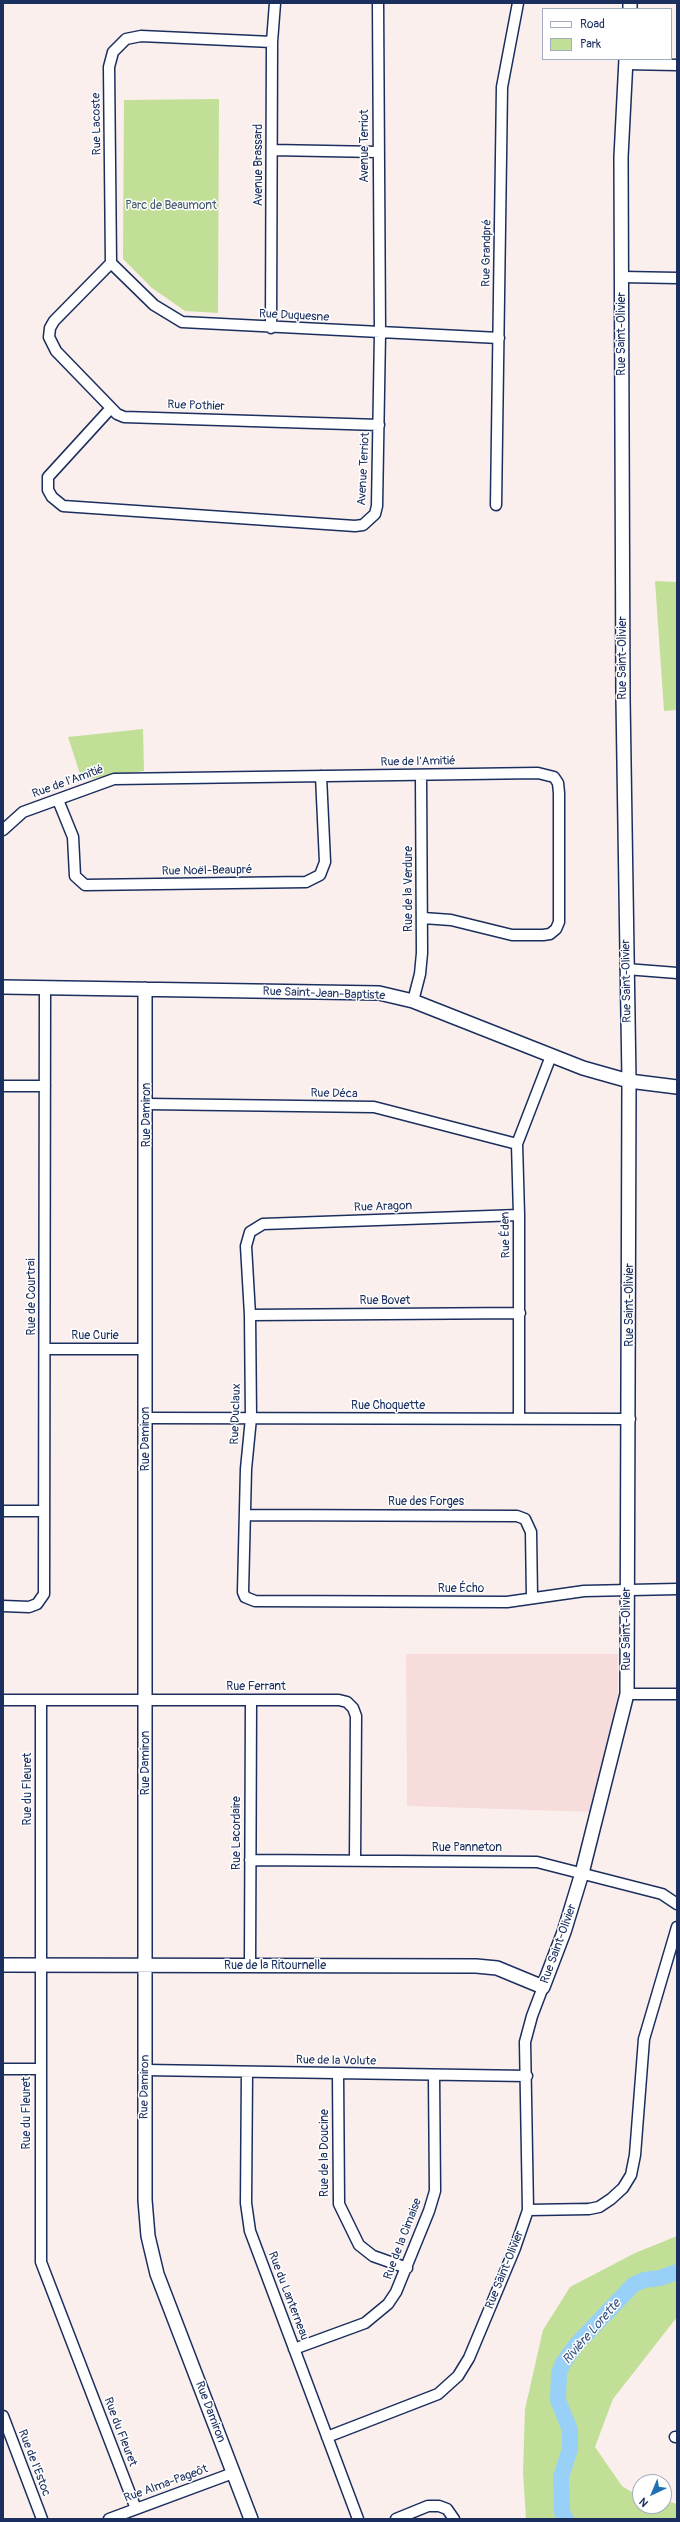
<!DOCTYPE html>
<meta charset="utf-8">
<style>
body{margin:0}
#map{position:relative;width:680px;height:2522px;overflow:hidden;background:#fbefee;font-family:Pangolin,sans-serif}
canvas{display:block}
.frame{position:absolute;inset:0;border:4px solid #1b2f5e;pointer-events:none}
.legend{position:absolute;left:542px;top:8px;width:130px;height:52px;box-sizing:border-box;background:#fff;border:1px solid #a4acbf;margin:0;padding:5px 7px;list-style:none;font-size:12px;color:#1b2f5e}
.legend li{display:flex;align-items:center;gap:8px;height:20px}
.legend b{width:20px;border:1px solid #a4acbf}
.north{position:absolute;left:632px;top:2474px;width:40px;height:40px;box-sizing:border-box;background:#fff;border:1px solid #a4acbf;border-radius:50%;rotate:224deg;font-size:11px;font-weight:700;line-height:16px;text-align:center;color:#1b2f5e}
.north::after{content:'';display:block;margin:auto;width:14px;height:18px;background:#1f6fb2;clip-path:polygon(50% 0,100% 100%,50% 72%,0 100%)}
</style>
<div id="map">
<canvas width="680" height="2522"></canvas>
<div class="frame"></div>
<ul class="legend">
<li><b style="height:5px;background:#fff"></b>Road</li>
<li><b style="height:11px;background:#c2df97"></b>Park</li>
</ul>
<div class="north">N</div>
</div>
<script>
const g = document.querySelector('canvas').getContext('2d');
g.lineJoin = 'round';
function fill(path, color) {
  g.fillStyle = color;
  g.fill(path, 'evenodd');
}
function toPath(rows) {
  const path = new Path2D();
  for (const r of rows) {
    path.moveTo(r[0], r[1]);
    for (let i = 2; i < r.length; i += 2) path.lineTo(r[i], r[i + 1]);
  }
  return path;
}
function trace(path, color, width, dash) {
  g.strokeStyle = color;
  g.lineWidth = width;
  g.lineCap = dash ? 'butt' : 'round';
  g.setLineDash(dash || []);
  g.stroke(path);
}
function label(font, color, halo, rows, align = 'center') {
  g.font = font + ' Pangolin,sans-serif';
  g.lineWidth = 3;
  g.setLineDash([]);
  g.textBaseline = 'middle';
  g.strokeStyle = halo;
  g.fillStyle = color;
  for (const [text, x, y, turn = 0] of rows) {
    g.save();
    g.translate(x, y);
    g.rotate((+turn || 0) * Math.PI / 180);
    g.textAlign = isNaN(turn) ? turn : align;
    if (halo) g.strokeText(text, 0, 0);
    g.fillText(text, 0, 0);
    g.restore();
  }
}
fill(toPath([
 [406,1654,618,1654,618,1695,594,1812,407,1806]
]), '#f6dcda');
fill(toPath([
 [219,99,218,313,185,311,152,288,123,259,124,100],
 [655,581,677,582,677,710,664,711],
 [143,729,144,771,82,780,68,737],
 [677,2236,677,2317,613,2399,595,2447,622,2486,640,2497,640,2506,664,2506,671,2502,677,2504,677,2519,526,2519,523,2472,525,2409,543,2330,570,2287,635,2253]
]), '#c2df97');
trace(toPath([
 [566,2519,562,2512,561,2477,570,2449,570,2430,558,2400,559,2373,563,2363,576,2345,633,2285,644,2280,660,2278,677,2272]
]), '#98d0f7', 16);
const minor = toPath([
 [272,42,141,36,126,39,113,52,109,67,111,263,54,321,50,328,49,337,56,351,117,414,124,417,379,425],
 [625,64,677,65],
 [272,150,378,152],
 [111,263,154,305,182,322,499,338],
 [622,277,677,278],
 [271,328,272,42,275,3],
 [111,408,48,477,48,490,52,497,63,506,355,526,363,525,375,514,377,506,380,333,378,3],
 [496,505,502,87,518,3],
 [58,800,73,837,75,876,85,885,306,882,320,875,325,862,321,776],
 [3,830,23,812,114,779,538,773,554,777,558,783,559,793,559,922,556,929,550,934,543,935,512,935,451,920,423,918],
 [626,969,677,973],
 [413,1001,420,974,422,953,421,775],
 [3,1086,45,1086],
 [147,1104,374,1107,517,1144],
 [519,1215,263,1224,250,1232,246,1246,250,1315,251,1418,246,1469,243,1592,245,1597,255,1601,507,1602,584,1591,677,1589],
 [250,1315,520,1313],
 [45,1349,146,1349],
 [146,1418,630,1419],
 [519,1419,519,1215,517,1144,551,1056],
 [3,1511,44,1511],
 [245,1515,517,1516,525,1519,531,1532,532,1597],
 [3,1606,29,1607,37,1604,44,1594,45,988],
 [627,1694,677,1694],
 [3,1700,339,1700,347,1702,353,1708,356,1716,355,1860],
 [41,1700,41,2262,136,2509],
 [250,1860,537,1862,662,1894,677,1904],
 [250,1966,251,1700],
 [3,2069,40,2069],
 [145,2070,527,2076],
 [247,2072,246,2203,250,2231,358,2519],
 [338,2074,339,2204,359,2245,373,2256,407,2268],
 [528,2210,589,2209,599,2207,611,2199,623,2188,631,2175,635,2155,644,2039,677,1927],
 [294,2349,365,2323,388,2304,396,2292,429,2211,435,2191,434,2076],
 [3,2416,42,2519],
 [327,2437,438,2394,458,2376,469,2358,515,2248,528,2210,525,2042,532,2016,543,1987],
 [675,2437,677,2437],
 [109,2519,233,2473],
 [396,2519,428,2506,439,2506,447,2509,454,2519]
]);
const tertiary = toPath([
 [630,9,630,3],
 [3,987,379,993,413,1001,583,1068,629,1081,677,1087],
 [145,989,145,2200,148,2236,157,2274,251,2519],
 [3,1965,476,1966,497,1968,543,1987,564,1932,582,1873,627,1694,629,1081,623,699,621,157,626,59]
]);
trace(minor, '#1b2f5e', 13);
trace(tertiary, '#1b2f5e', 16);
trace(minor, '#fff', 10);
trace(tertiary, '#fff', 13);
label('12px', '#1b2f5e', '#fff', [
 ["Rue Lacoste",97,124,-91],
 ["Avenue Terriot",365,146,-90],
 ["Avenue Brassard",259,165,-90],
 ["Rue Grandpré",487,253,-89],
 ["Rue Duquesne",294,316,3],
 ["Rue Saint-Olivier",622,334,-90],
 ["Rue Pothier",196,406,2],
 ["Avenue Terriot",364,469,-87],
 ["Rue Saint-Olivier",623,658,-90],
 ["Rue de l'Amitié",418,762,-1],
 ["Rue de l'Amitié",68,782,-20],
 ["Rue Noël-Beaupré",207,871,-1],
 ["Rue de la Verdure",409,889,-90],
 ["Rue Saint-Olivier",627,981,-91],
 ["Rue Saint-Jean-Baptiste",324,994,2],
 ["Rue Déca",334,1094,1],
 ["Rue Damiron",147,1115,-90],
 ["Rue Aragon",383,1207,-2],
 ["Rue Éden",506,1235,-91],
 ["Rue de Courtrai",32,1297,-90],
 ["Rue Bovet",385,1301],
 ["Rue Saint-Olivier",630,1305,-90],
 ["Rue Curie",95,1336],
 ["Rue Choquette",388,1406],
 ["Rue Duclaux",236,1414,-88],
 ["Rue Damiron",146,1439,-90],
 ["Rue des Forges",426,1502],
 ["Rue Écho",461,1589],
 ["Rue Saint-Olivier",627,1629,-90],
 ["Rue Ferrant",256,1687],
 ["Rue Damiron",146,1763,-90],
 ["Rue du Fleuret",28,1789,-90],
 ["Rue Lacordaire",237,1833,-90],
 ["Rue Panneton",467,1848],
 ["Rue Saint-Olivier",559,1944,-70],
 ["Rue de la Ritournelle",275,1966],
 ["Rue de la Volute",336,2061,1],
 ["Rue Damiron",145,2087,-89],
 ["Rue du Fleuret",27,2113,-90],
 ["Rue de la Doucine",325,2153,-90],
 ["Rue de la Cimaise",403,2239,-69],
 ["Rue Saint-Olivier",505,2270,-68],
 ["Rue du Lanterneau",288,2296,69],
 ["Rue Damiron",210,2412,69],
 ["Rue du Fleuret",120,2432,69],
 ["Rue de l'Estoc",34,2463,69],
 ["Rue Alma-Pageôt",166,2484,-20]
]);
label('12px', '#455b6c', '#fff', [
 ["Parc de Beaumont",171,206]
]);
label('italic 13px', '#3a5784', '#fff', [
 ["Rivière Lorette",592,2332,-49]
]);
</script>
